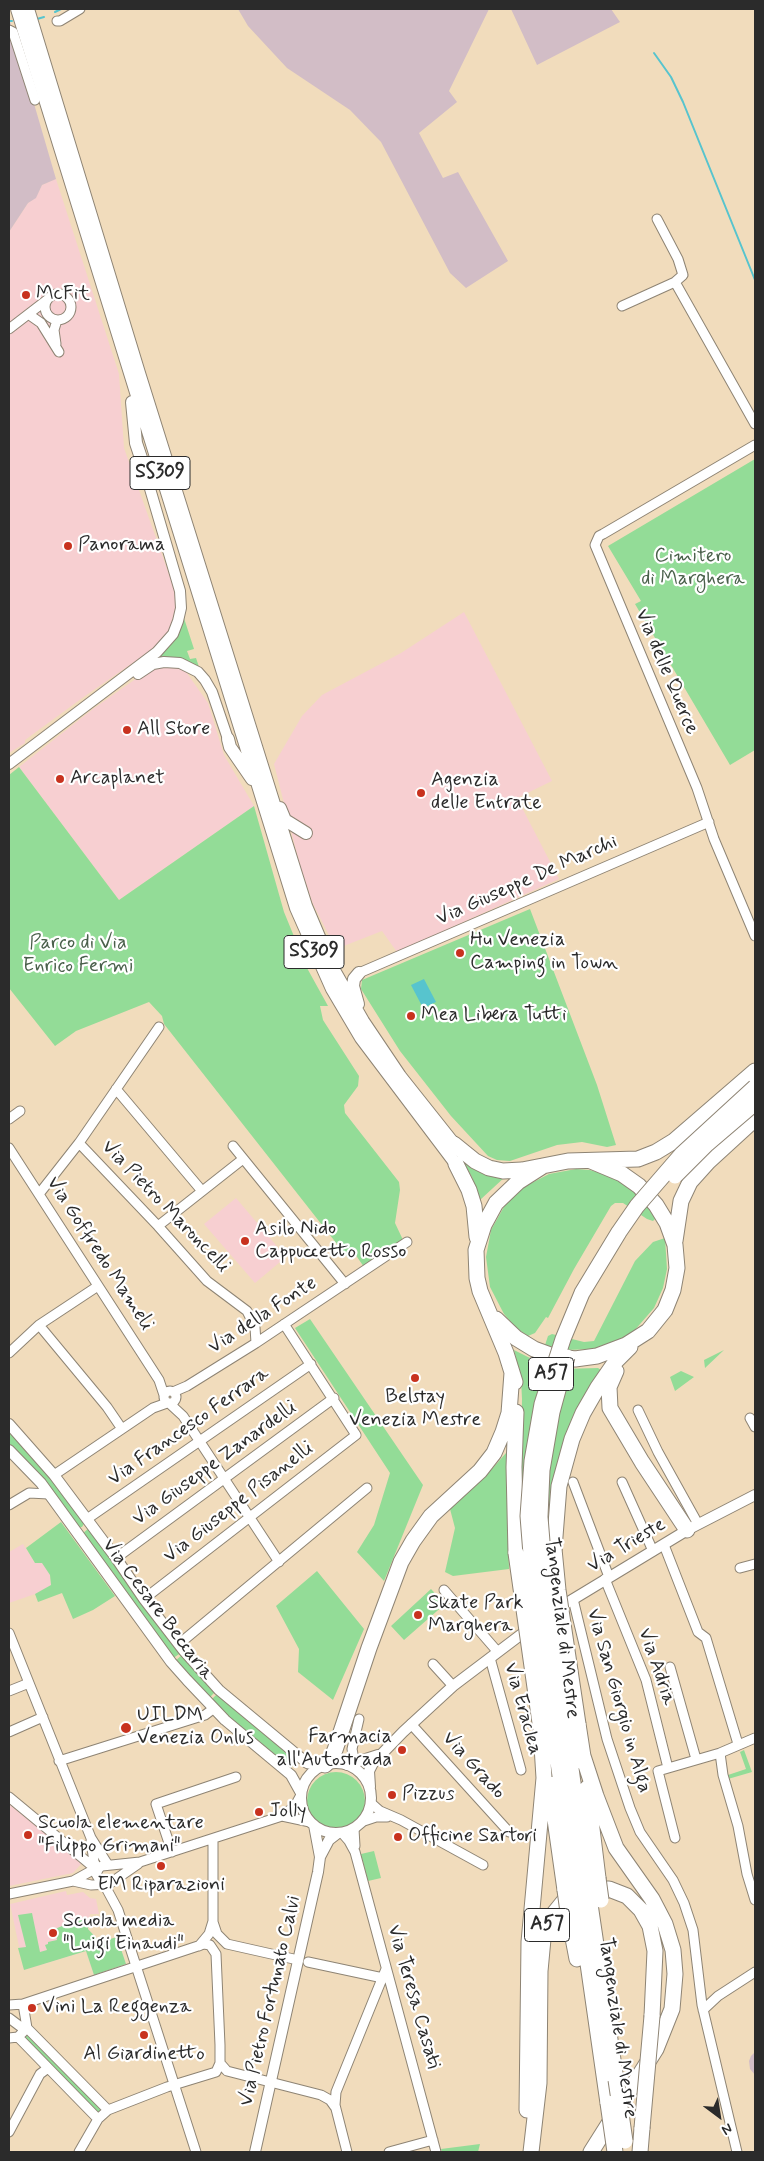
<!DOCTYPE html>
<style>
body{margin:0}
#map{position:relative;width:764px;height:2161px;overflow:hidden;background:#f1dcbc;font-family:Mynerve,sans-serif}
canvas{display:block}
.frame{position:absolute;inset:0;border:10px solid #2b2b2b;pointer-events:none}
.north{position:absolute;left:694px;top:2091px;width:50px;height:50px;-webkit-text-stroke:4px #fff;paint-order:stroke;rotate:149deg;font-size:14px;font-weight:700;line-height:20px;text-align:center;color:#2b2b2b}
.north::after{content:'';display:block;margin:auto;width:18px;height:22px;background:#2b2b2b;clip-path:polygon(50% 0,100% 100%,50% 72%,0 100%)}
</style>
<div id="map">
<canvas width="764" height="2161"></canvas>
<div class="frame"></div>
<div class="north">N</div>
</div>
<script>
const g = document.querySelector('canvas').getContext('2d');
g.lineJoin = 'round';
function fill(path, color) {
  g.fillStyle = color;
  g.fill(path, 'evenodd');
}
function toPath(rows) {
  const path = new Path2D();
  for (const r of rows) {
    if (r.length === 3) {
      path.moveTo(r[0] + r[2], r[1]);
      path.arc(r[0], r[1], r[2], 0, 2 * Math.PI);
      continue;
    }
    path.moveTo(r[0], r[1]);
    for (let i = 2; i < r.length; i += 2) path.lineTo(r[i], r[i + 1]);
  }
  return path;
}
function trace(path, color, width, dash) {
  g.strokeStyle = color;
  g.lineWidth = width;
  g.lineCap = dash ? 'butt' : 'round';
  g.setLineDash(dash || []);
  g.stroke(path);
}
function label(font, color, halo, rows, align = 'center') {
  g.font = font + ' Mynerve,sans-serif';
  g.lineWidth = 4.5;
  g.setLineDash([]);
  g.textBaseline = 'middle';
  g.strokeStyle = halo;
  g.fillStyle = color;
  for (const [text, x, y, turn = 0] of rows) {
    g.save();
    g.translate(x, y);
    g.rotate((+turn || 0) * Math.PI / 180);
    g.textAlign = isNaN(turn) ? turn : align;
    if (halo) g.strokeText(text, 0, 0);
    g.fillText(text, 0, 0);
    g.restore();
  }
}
fill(toPath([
 [56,179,119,374,124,448,177,597,174,622,163,642,85,696,25,740,25,743,9,753,9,232,28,203,36,197,42,185],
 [464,612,552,781,517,798,559,879,397,952,382,931,336,949,313,904,300,866,274,764,302,716,322,695,401,653],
 [165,665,176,665,184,669,208,703,224,755,254,806,119,900,19,767,93,709,144,673],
 [236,1198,286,1257,255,1283,204,1224],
 [23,1544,35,1563,42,1563,46,1566,50,1575,51,1585,48,1589,35,1594,9,1603,9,1552],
 [9,1804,82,1863,73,1873,9,1886],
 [66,1891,67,1895,83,1892,90,1898,96,1899,99,1914,90,1914,88,1929,100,1942,117,1937,126,1964,94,1975,86,1951,24,1970,10,1904]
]), '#f7cfd1');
fill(toPath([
 [238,9,489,9,449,91,457,102,419,133,443,178,458,172,508,261,466,288,450,273,381,142,350,110,287,68,248,26],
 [511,9,611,9,620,22,537,65],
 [9,18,56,179,42,185,36,198,28,203,9,232],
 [755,2052,755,2075,750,2069,749,2061,751,2056]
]), '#d2bdc6');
fill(toPath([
 [755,459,755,750,730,765,635,604,641,601,608,546],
 [183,615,194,649,187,651,190,659,196,658,200,670,155,658],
 [19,767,119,900,254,806,284,912,307,968,328,1006,320,1006,323,1020,359,1076,358,1086,344,1105,345,1113,399,1182,400,1190,395,1223,403,1240,364,1267,355,1254,348,1258,164,1024,162,1016,149,1002,76,1031,55,1046,9,988,9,775],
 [530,909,597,1085,616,1145,607,1147,582,1142,557,1145,510,1161,497,1160,488,1156,451,1116,400,1051,361,989,362,980],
 [461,1158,506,1176,480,1200,472,1177],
 [576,1169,590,1170,616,1178,635,1190,657,1217,653,1221,647,1219,623,1203,615,1203,611,1206,574,1269,548,1318,546,1317,535,1333,528,1336,516,1328,504,1314,490,1287,486,1257,491,1230,505,1205,520,1189,549,1174],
 [665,1238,667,1269,663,1288,654,1308,634,1331,624,1338,594,1349,566,1350,545,1345,548,1336,552,1334,584,1342,594,1341,635,1261,653,1242],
 [310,1319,423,1485,384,1581,357,1552,374,1525,390,1473,295,1328],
 [514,1350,538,1362,561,1369,598,1368,601,1370,554,1480,550,1505,520,1505,522,1399,521,1379],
 [724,1350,705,1368,704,1360],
 [681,1371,694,1377,675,1391,670,1377],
 [9,1432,12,1433,43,1468,85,1522,82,1527,76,1527,9,1445],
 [506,1453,509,1569,453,1576,445,1572,455,1528,450,1509,484,1478],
 [61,1522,115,1596,93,1610,73,1619,62,1593,38,1602,35,1594,51,1585,50,1575,42,1563,35,1563,26,1548],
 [89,1528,182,1652,172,1659,82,1534],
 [317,1571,364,1629,333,1700,298,1672,299,1649,276,1606],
 [431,1589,445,1604,404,1640,391,1626],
 [183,1654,215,1692,208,1699,174,1662],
 [218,1693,225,1701,297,1761,290,1769,209,1702],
 [744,1750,752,1772,728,1779,728,1775,746,1769,740,1752],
 [336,1801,29],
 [374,1851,381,1878,368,1881,361,1854],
 [32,1913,40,1952,47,1950,45,1945,48,1944,48,1942,57,1940,55,1929,74,1921,89,1919,88,1929,100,1942,117,1937,126,1964,94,1975,86,1951,24,1970,18,1948,26,1947,18,1915],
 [26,2034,103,2110,99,2115,22,2038],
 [480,2144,478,2152,442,2152,441,2149]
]), '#93dc97');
fill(toPath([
 [424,979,436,1002,423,1008,411,985]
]), '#57c4ce');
trace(toPath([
 [55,12,61,9],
 [37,19,44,17],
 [9,21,12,21],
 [654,53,671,77,683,102,755,280],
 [755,453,755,452]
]), '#57c4ce', 2);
const minor = toPath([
 [57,21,60,21,80,9],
 [9,30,13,32,35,100],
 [675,282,755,424],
 [58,307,13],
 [622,306,675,282,683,275,678,259,657,219],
 [31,316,41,323,59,352],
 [9,329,48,299],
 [56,344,54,330,57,320],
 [755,445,603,534,599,536,595,545,697,788,714,839,755,936],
 [359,973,709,822],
 [116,1089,202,1191],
 [9,1119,20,1111],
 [79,1143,158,1226,207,1281,247,1311,255,1327,256,1343],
 [233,1146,345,1284],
 [9,1148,159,1380,164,1395],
 [39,1194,79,1143,159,1027],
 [158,1226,243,1159],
 [39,1325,107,1407,122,1429],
 [9,1353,39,1325,98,1286],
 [170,1397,6],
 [173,1392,187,1386,256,1343,407,1242],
 [170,1404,183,1416,279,1562],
 [638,1410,658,1452,698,1524],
 [750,1418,755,1427],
 [54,1475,153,1408,167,1403],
 [573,1482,609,1577],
 [622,1482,653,1551],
 [9,1505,29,1493,49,1494],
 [87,1519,311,1364],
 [664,1545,698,1632,706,1638,738,1744],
 [116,1558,334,1398],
 [740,1568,755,1564],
 [605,1579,646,1680,668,1768],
 [444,1590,497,1651],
 [144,1599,356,1435,284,1324],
 [573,1599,607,1739,630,1808,640,1832,673,1880,684,1903,693,1930,702,2005,737,2152],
 [9,1633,91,1838,108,1865],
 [179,1644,367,1488],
 [490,1658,521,1770],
 [433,1664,453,1686],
 [670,1667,696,1759],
 [9,1691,29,1683],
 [411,1724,509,1832],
 [9,1732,43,1717],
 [720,1753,723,1775,738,1826,747,1874,755,1900],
 [59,1761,205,1715,213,1709],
 [356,1769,352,1749,359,1719],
 [9,1797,97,1870],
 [371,1803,380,1811,401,1820,483,1865],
 [282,1816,310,1822],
 [364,1821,376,1817,387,1817],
 [354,1829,355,1846],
 [342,1833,349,1841,355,1852,436,2152],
 [675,1838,658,1771,720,1753,755,1738],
 [91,1841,94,1862,98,1869],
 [172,1852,156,1804,236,1777],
 [73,1881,91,1885,109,1884,138,1864],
 [102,1884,96,1874,99,1868,102,1866,140,1862,282,1816,295,1806,301,1795],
 [104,1884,118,1910,196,2152],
 [9,1894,73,1881,91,1871,97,1871],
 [213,1922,217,1934,227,1944,298,1960],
 [199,1946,209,1934,213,1921,213,1839],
 [308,1962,383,1978],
 [23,2004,204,1944,210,1945,216,1954,220,2045,220,2063,216,2072,167,2087,108,2110,98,2119,79,2152],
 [9,2005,23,2004,27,2028,18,2037,9,2038],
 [703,2010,718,1996,755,1972],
 [9,2018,25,2030],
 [27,2028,108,2110],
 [18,2037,98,2119],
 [220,2063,227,2071,321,2095,330,2100,335,2107],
 [9,2132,40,2074,48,2068],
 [347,2152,335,2105,336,2092,386,1969],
 [389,2152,433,2140]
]);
const tertiary = toPath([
 [138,674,153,664,164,662,180,663,198,672,205,680,212,692,228,739],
 [9,764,157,652,173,634,178,621,181,608,180,591,141,458],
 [9,1424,54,1475,116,1558,144,1599,184,1651,219,1690,307,1763,323,1766],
 [9,1450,41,1483,171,1662,187,1680,225,1720,291,1775,301,1793],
 [557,1609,689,1529,755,1495],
 [336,1798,35],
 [347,1765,378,1755],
 [370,1787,369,1771,373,1763,403,1732,453,1686,531,1627],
 [320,1857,329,1840,338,1833],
 [255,2152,318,1872,320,1857,314,1825]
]);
const primary = toPath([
 [17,9,296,908,332,989,361,1038,456,1164],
 [28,9,139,373,306,906,331,965,363,1021,400,1076,454,1144],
 [132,402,136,443,141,458],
 [228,739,230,747,252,779],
 [280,808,285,820,306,833],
 [358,1004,353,986,354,979,359,973]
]);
const motorway = toPath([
 [454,1144,475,1161,489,1168,503,1171,522,1170,568,1161,638,1159,656,1152,674,1141,755,1071],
 [456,1164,469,1190,474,1206,477,1237],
 [675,1241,681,1201,690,1182,708,1162,755,1119],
 [496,1319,516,1338,534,1349,553,1356,575,1359,597,1356,626,1345,648,1331,665,1310,673,1290,677,1268,675,1245,667,1223,656,1205,639,1186,622,1174,591,1161],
 [616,1371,609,1387,610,1408,642,1462,687,1530],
 [515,1382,506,1353,480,1291,477,1278,476,1250,484,1225,496,1203,518,1182,543,1166],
 [516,1412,514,1467,516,1553],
 [554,1549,559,1486,572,1439,583,1413,598,1387,616,1361,630,1347],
 [578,1724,584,1763],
 [565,1726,587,1882],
 [553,1728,576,1885],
 [582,1753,596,1796,616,1848,652,1899,665,1924,673,1950,675,1974,672,2009,656,2049,591,2152],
 [325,1765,330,1760,335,1750,369,1648,401,1562,413,1541,431,1516,480,1471,494,1453,503,1432,509,1413,512,1373],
 [550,1784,565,1890],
 [587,1788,598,1878],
 [590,1904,616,2080],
 [580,1908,608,2103],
 [568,1912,577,1959],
 [527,2110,529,1942,544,1778,541,1730],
 [531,2152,539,2083,540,1971,543,1939,551,1917,568,1896,586,1889,609,1889,627,1896,641,1910,650,1926,655,1951,652,2016],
 [640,2152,642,2128]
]);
trace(minor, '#8e8474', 11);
trace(tertiary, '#8e8474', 12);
trace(primary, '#8e8474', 14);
trace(motorway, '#8e8474', 17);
trace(minor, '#fff', 9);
trace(tertiary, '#fff', 10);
trace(primary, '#fff', 12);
trace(motorway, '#fff', 15);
const motorwayBridge = toPath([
 [675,1176,707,1144,755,1103],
 [554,1549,558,1590,578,1724],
 [516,1553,541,1730],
 [565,1726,547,1603,540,1517,542,1470,552,1412,567,1357],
 [553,1728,535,1605,528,1516,532,1461,542,1404,563,1339,582,1293,619,1232,637,1206,682,1154,755,1087],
 [598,1878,601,1900],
 [587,1882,590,1904],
 [576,1885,580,1908],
 [565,1890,568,1912],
 [616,2080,625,2141],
 [608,2103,615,2152],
 [642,2128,652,2016]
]);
trace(motorwayBridge, '#8e8474', 17, []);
trace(motorwayBridge, '#fff', 15);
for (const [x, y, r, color] of [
 [26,295,5,"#c8321e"],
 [68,546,5,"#c8321e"],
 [127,730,5,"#c8321e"],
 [60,779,5,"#c8321e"],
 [421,793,5,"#c8321e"],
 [460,953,5,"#c8321e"],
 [411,1016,5,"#c8321e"],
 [245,1241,5,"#c8321e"],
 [415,1378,5,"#c8321e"],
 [418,1615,5,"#c8321e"],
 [126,1728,6,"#c8321e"],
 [402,1750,5,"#c8321e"],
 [392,1795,5,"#c8321e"],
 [259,1812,5,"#c8321e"],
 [28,1835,5,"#c8321e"],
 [398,1837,5,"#c8321e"],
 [161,1866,5,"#c8321e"],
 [53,1933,5,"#c8321e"],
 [32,2008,5,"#c8321e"],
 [144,2035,5,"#c8321e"]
]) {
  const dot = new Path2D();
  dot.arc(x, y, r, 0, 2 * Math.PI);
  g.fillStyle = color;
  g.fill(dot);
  trace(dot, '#fff', 2);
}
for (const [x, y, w] of [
 [160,473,60],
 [314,952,60],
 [551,1374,45],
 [547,1925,45]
]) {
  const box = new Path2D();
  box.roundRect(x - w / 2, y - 16.5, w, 33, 4);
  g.fillStyle = '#fff';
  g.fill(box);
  trace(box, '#2b2b2b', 1);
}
label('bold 19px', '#2b2b2b', null, [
 ["SS309",160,473],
 ["SS309",314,952],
 ["A57",551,1374],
 ["A57",547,1925]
]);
label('20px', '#2b2b2b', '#fff', [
 ["McFit",36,295],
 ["Panorama",78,546],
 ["All Store",137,730],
 ["Arcaplanet",70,779],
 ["Agenzia",431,781],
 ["delle Entrate",431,804],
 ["Hu Venezia",470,941],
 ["Camping in Town",470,964],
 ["Mea Libera Tutti",421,1016],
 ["Asilo Nido",255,1230],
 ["Cappuccetto Rosso",255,1253],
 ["Belstay",415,1398,"center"],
 ["Venezia Mestre",415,1421,"center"],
 ["Skate Park",428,1604],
 ["Marghera",428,1627],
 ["UILDM",137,1716],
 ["Venezia Onlus",137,1739],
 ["Farmacia",392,1738,"right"],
 ["all'Autostrada",392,1761,"right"],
 ["Pizzus",402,1795],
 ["Jolly",269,1812],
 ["Scuola elementare",38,1824],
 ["\"Filippo Grimani\"",38,1847],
 ["Officine Sartori",408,1837],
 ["EM Riparazioni",161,1886,"center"],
 ["Scuola media",63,1922],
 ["\"Luigi Einaudi\"",63,1945],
 ["Vini La Reggenza",42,2008],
 ["Al Giardinetto",144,2055,"center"]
], 'left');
label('20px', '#4a604b', '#fff', [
 ["Cimitero",693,557],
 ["di Marghera",693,580],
 ["Parco di Via",78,944],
 ["Enrico Fermi",78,967]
]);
label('20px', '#2b2b2b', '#fff', [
 ["Via delle Querce",666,672,67],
 ["Via Giuseppe De Marchi",527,881,-24],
 ["Via Pietro Maroncelli",165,1207,46],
 ["Via Goffredo Mameli",99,1254,57],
 ["Via della Fonte",263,1316,-33],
 ["Via Francesco Ferrara",189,1427,-35],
 ["Via Giuseppe Zanardelli",215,1464,-36],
 ["Via Giuseppe Pisanelli",239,1503,-38],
 ["Via Trieste",627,1546,-31],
 ["Via Cesare Beccaria",157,1610,53],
 ["Tangenziale di Mestre",561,1628,83],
 ["Via Adria",656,1667,71],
 ["Via San Giorgio in Alga",618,1701,74],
 ["Via Eraclea",522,1709,74],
 ["Via Grado",473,1766,48],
 ["Via Teresa Casati",413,1997,74],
 ["Via Pietro Fortunato Calvi",271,2001,-77],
 ["Tangenziale di Mestre",617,2028,82]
]);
</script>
